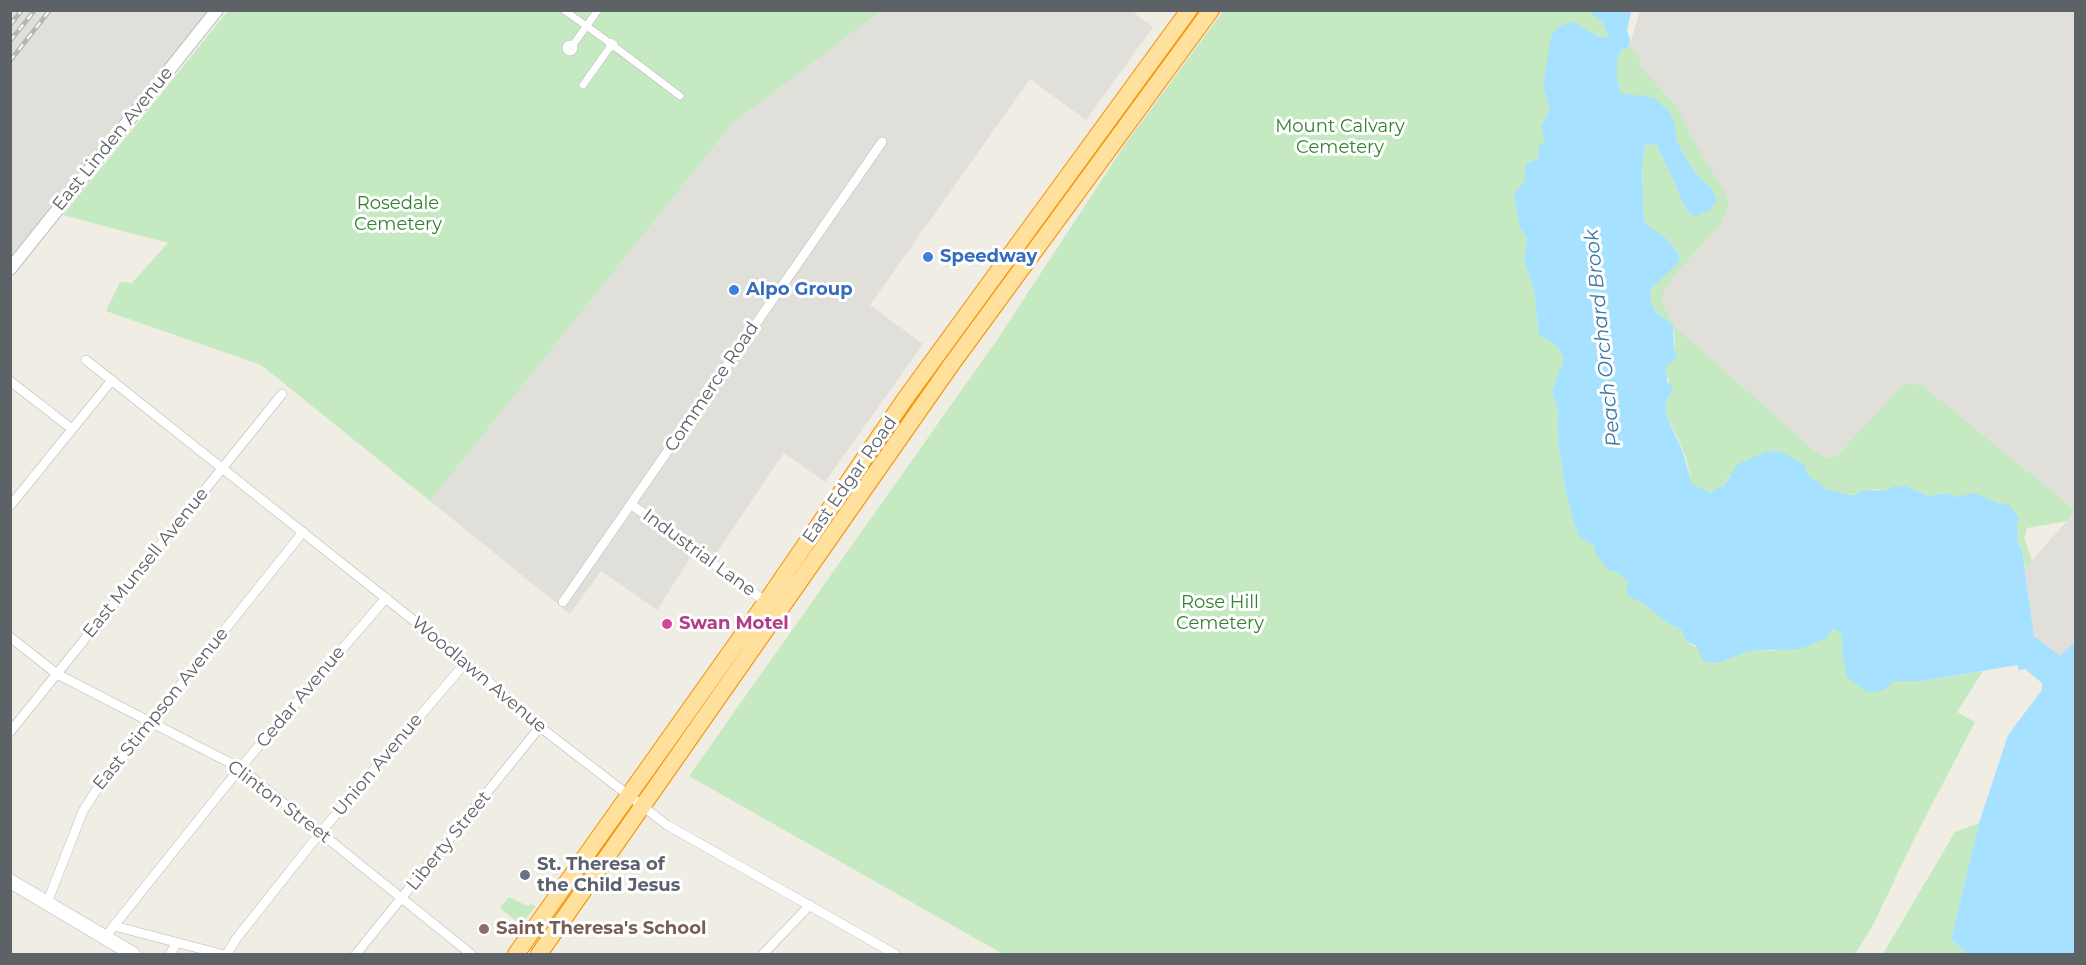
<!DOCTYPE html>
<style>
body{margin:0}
#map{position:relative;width:2086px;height:965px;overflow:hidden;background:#f0ede5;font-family:Montserrat,sans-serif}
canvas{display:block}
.frame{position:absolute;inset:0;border:12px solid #5d6266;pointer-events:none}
</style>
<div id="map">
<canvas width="2086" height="965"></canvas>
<div class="frame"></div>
</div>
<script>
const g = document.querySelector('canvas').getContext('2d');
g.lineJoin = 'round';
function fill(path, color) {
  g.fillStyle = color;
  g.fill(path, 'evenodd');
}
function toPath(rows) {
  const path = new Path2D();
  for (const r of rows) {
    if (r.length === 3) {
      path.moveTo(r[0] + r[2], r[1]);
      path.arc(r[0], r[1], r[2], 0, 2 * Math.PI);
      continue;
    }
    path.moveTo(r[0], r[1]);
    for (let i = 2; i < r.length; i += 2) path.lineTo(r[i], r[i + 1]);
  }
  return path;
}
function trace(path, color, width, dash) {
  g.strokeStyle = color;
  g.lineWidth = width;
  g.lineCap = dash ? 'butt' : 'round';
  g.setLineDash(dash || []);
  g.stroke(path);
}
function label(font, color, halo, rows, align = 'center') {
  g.font = font + ' Montserrat,sans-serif';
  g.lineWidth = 6;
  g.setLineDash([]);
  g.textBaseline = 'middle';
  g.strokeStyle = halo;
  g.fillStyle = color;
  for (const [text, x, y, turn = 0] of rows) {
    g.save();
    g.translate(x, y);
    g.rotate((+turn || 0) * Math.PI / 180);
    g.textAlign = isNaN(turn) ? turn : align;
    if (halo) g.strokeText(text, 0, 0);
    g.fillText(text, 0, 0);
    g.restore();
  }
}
fill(toPath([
 [11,11,210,11,11,258],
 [881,11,1132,11,1153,27,1086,120,1030,79,870,305,923,344,825,482,784,453,710,562,694,552,657,610,601,571,570,614,430,501,733,123],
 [1640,11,2075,11,2075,510,1922,385,1838,455,1828,459,1815,451,1673,325,1661,299,1673,277,1721,224,1692,138,1676,105,1640,66,1629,47],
 [2075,512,2075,642,2060,657,2034,636,2025,568]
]), '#e1dfda');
fill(toPath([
 [1589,10,1602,22,1609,36,1602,38,1597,34,1543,87,1550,110,1542,127,1545,142,1539,145,1538,159,1525,181,1520,228,1527,238,1524,260,1534,290,1539,334,1557,346,1564,359,1552,391,1558,410,1558,438,1564,483,1573,520,1579,536,1594,545,1607,568,1618,573,1629,583,1638,600,1669,624,1681,629,1686,641,1719,663,1749,651,1774,651,1832,629,1841,631,1843,658,1893,681,1923,681,1983,671,1957,712,1975,722,1916,835,1873,925,1855,954,1003,954,689,776,997,340,1124,146,1223,11],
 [228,11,881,11,733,123,430,501,261,365,106,311,120,282,132,283,168,243,63,215],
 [1629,47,1639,54,1640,66,1676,105,1692,138,1726,195,1729,204,1721,224,1673,277,1661,299,1673,325,1815,451,1828,459,1838,455,1904,384,1922,385,2075,510,2067,521,2027,528,2024,538,2032,561,2025,568,2022,549,2018,544,2017,527,2019,519,2009,505,1997,503,1975,494,1954,497,1949,493,1928,496,1906,486,1888,490,1875,489,1848,496,1824,488,1813,481,1806,471,1729,476,1723,487,1711,493,1692,484,1686,458,1677,436,1666,415,1666,401,1671,393,1665,366,1673,361,1675,338,1673,325,1656,312,1651,303,1650,296,1651,290,1680,256,1667,239,1646,224,1644,218,1642,170,1645,145,1656,144,1675,182,1683,204,1691,215,1702,214,1711,188,1695,173,1689,163,1677,142,1669,111,1654,98,1621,94,1617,79,1617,61,1620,51],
 [1979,823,1951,939,1967,954,1883,954,1955,832],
 [509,897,527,906,532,904,536,906,521,925,500,908]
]), '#c5e9c1');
fill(toPath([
 [1589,11,1631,11,1627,30,1630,40,1629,47,1620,51,1617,61,1617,79,1621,93,1654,98,1669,111,1674,122,1677,142,1689,163,1695,173,1711,188,1716,198,1716,202,1710,210,1698,216,1691,215,1683,204,1675,183,1656,144,1645,145,1642,170,1644,218,1646,224,1667,239,1680,256,1678,263,1651,289,1650,296,1651,303,1656,312,1673,325,1674,350,1677,355,1673,361,1666,366,1667,382,1672,386,1671,393,1666,401,1666,415,1682,450,1692,484,1711,493,1717,487,1723,487,1738,464,1766,452,1779,451,1804,464,1806,471,1813,480,1820,482,1824,488,1848,495,1855,495,1860,491,1888,490,1895,486,1906,486,1928,496,1949,493,1954,497,1975,493,1997,503,2010,505,2019,519,2017,527,2018,544,2022,549,2034,636,2060,656,2075,642,2075,954,1967,954,1951,939,1979,823,2008,735,2042,690,2042,683,2025,669,2019,670,2017,665,1923,681,1893,681,1886,689,1876,692,1865,691,1847,677,1843,658,1841,632,1832,629,1827,638,1800,649,1749,651,1719,663,1704,662,1696,646,1686,641,1681,629,1669,624,1638,600,1631,598,1626,591,1629,583,1618,573,1607,569,1595,553,1594,545,1579,537,1573,520,1564,483,1558,438,1558,410,1552,391,1564,359,1557,346,1539,335,1534,290,1524,260,1527,238,1520,228,1514,194,1525,181,1525,164,1538,159,1539,145,1545,142,1541,127,1550,110,1543,87,1551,37,1558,27,1573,22,1602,38,1609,36,1602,22]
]), '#a6e1ff');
const pedestrian = toPath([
 [564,10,610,43],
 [570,48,4],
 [573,45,598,10],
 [614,46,680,96],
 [583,85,610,47,609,44,611,42,614,44,613,47]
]);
const minor = toPath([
 [86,360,466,662,540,727,667,825,895,954],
 [10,381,72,429],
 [632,505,766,602],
 [10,506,112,380],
 [563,602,882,142],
 [10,637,57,674,240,768,471,954],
 [10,732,282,394],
 [47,903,83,811,95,792,303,532],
 [114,926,221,954],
 [105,937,240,768,386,598],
 [170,954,176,944],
 [227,954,236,939,320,833,466,662],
 [356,954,540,727],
 [763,954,810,905]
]);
const tertiary = toPath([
 [10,269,217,10]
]);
const secondary = toPath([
 [10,881,133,954]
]);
const trunk = toPath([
 [516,954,766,602,905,399,1189,10],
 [539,954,951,365,1211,10]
]);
trace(pedestrian, '#b6b9bd', 8);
trace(minor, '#b6b9bd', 10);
trace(tertiary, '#b6b9bd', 14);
trace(secondary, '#b7bbc0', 15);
trace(trunk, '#f58f00', 18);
trace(pedestrian, '#fff', 7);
trace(minor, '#fff', 9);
trace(tertiary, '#fff', 12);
trace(secondary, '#fff', 14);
trace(trunk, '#ffe09c', 16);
const rail = toPath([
 [10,25,22,10],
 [10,41,35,10],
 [10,61,50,10]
]);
trace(rail, '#b4b5b6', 4.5);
trace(rail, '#fff', 2, [7]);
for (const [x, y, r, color] of [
 [928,257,6,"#3f7fe0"],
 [734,290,6,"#3f7fe0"],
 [667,624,6,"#d1479c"],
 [525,875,6,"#6b7280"],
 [484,929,6,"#8d6e63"]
]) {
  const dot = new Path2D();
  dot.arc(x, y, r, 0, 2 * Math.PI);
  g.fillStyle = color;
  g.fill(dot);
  trace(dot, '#fff', 2);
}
label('18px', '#348230', '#fff', [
 ["Mount Calvary",1340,127],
 ["Cemetery",1340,148],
 ["Rosedale",398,204],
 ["Cemetery",398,225],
 ["Rose Hill",1220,603],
 ["Cemetery",1220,624]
]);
label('18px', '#5d6266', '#fff', [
 ["East Linden Avenue",113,139,-51],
 ["Commerce Road",712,387,-56],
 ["East Edgar Road",850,480,-55],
 ["Industrial Lane",699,553,36],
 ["East Munsell Avenue",146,563,-51],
 ["Woodlawn Avenue",479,675,40],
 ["Cedar Avenue",301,697,-50],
 ["East Stimpson Avenue",161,709,-51],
 ["Union Avenue",378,765,-50],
 ["Clinton Street",279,802,37],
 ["Liberty Street",449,841,-51]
]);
label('bold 18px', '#366cbe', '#fff', [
 ["Speedway",940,257],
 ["Alpo Group",746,290]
], 'left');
label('bold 18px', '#b23c85', '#fff', [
 ["Swan Motel",679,624]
], 'left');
label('bold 18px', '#5b616d', '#fff', [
 ["St. Theresa of",537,865],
 ["the Child Jesus",537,886]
], 'left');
label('bold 18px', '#785e54', '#fff', [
 ["Saint Theresa's School",496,929]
], 'left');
label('italic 20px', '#3878a5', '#fff', [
 ["Peach Orchard Brook",1603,338,-96]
]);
</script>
